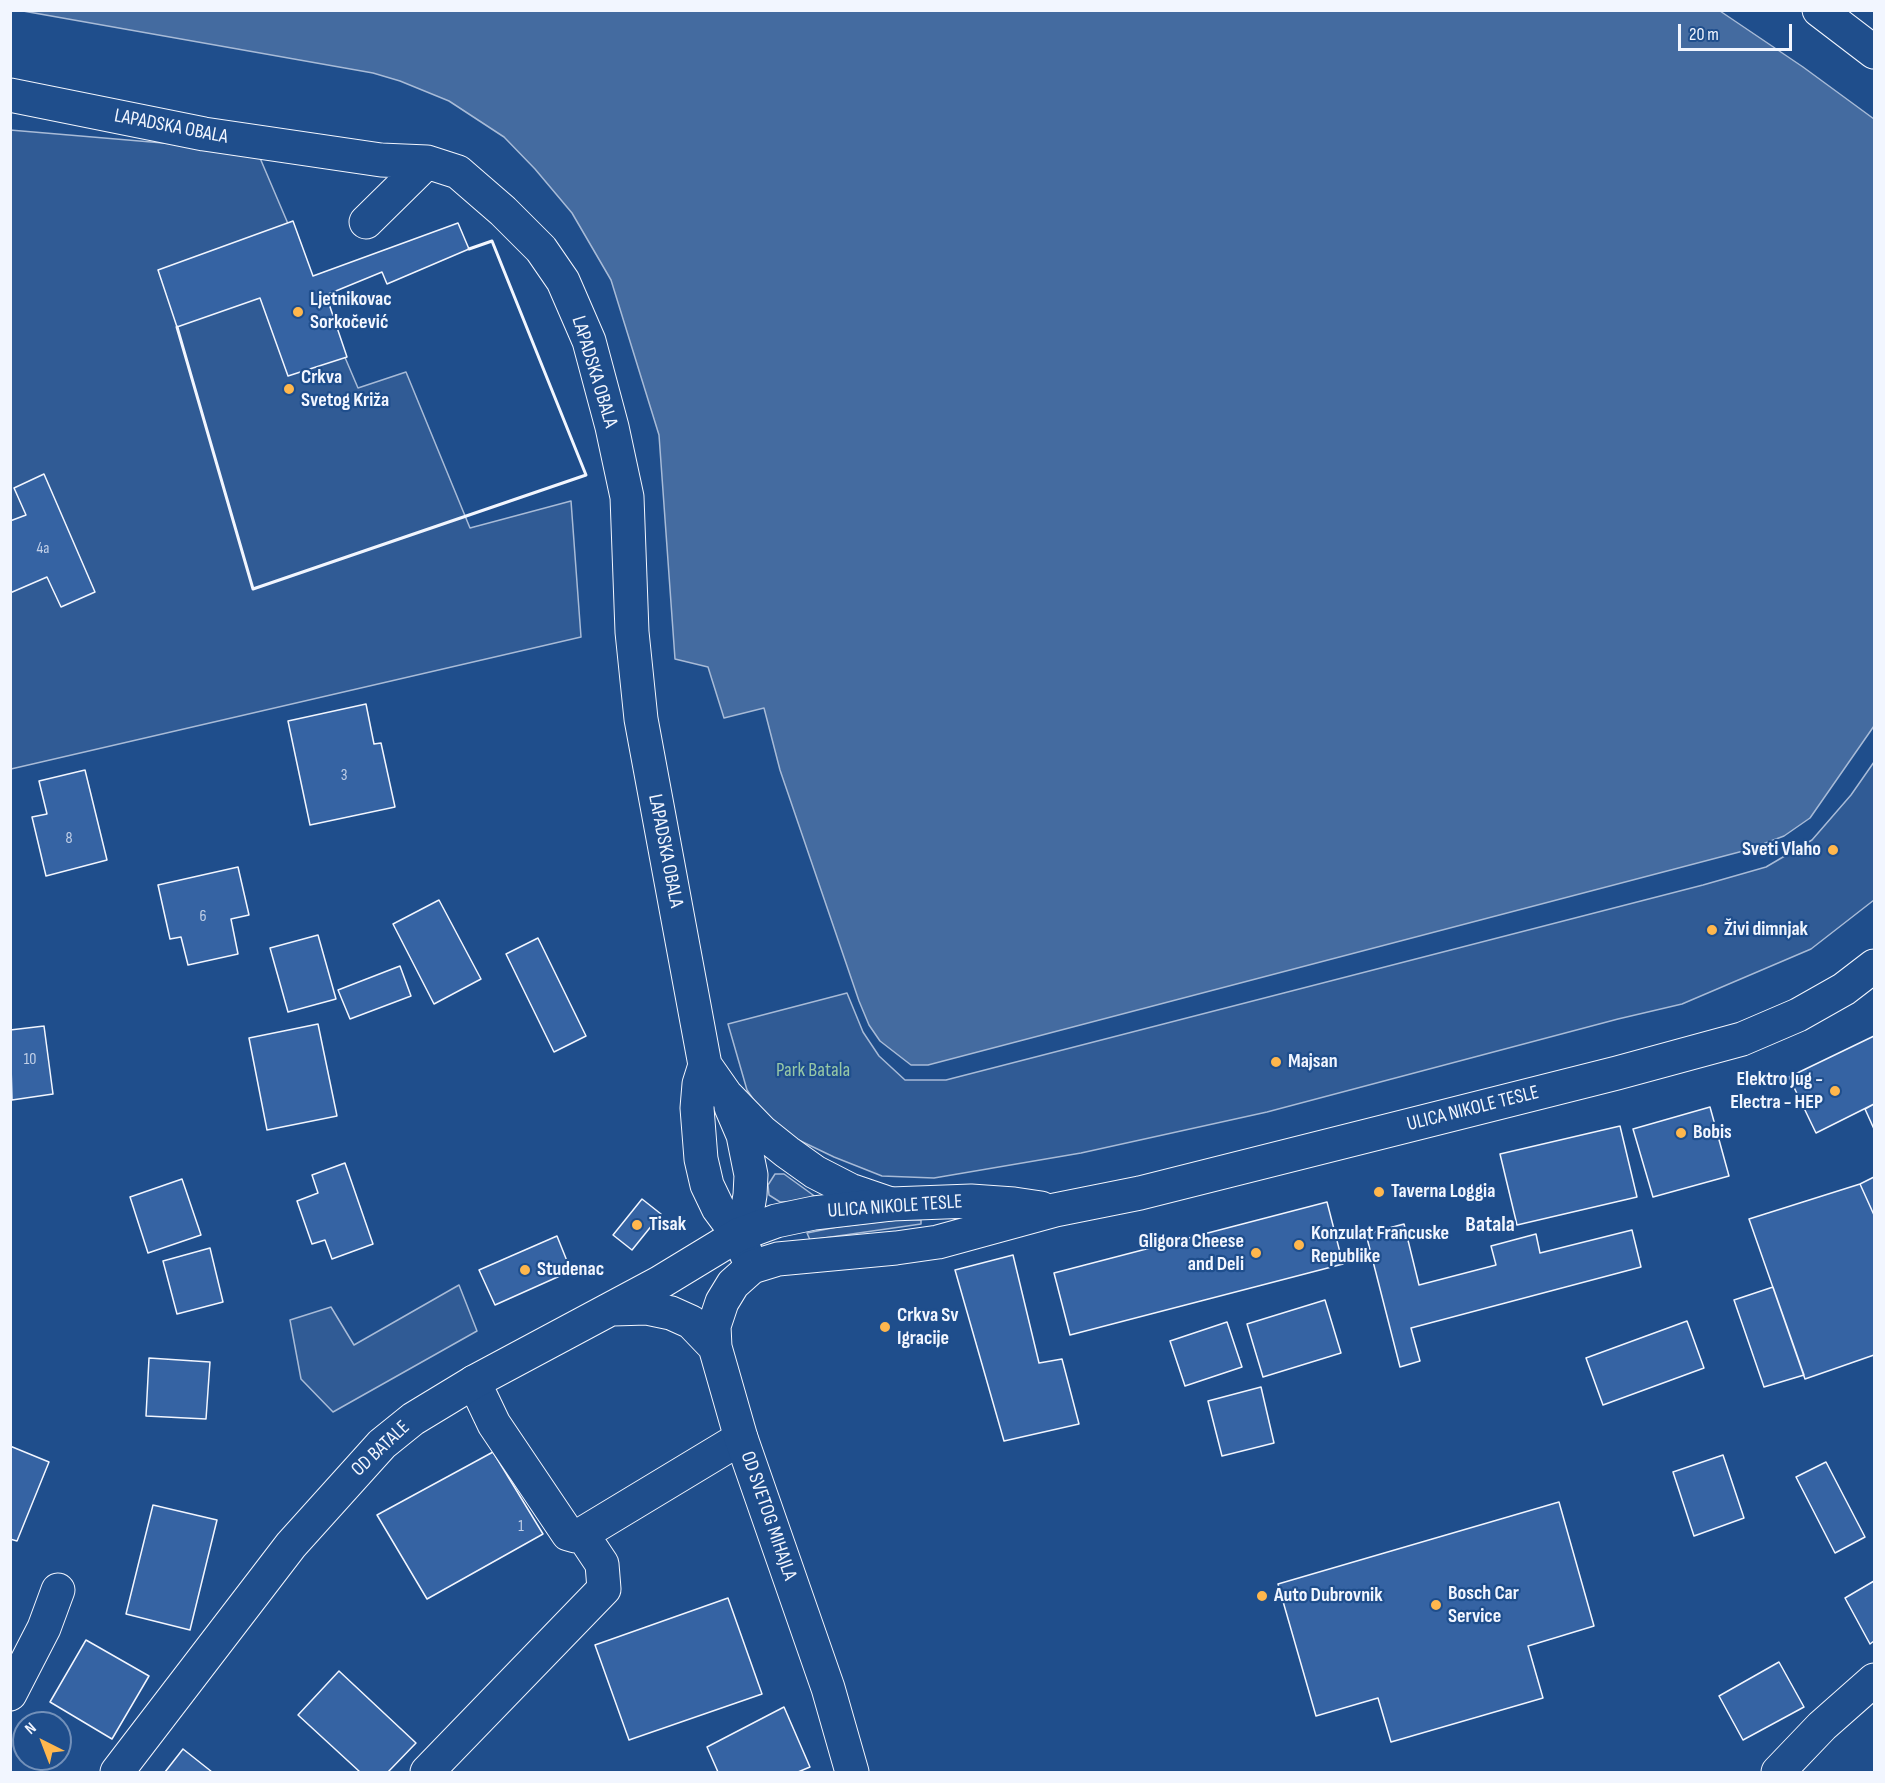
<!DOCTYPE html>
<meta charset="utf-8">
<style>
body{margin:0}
#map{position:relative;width:1885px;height:1783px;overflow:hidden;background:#1f4e8c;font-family:"Sofia Sans Condensed",sans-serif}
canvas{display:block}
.frame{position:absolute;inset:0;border:12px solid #f2f6ff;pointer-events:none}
.north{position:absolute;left:12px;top:1711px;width:60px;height:60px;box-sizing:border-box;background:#1f4e8c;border:2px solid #7391ba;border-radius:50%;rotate:318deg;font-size:16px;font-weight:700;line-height:24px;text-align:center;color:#f2f6ff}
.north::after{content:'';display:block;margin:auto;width:21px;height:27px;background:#ffb74d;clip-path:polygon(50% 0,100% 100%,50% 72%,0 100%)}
.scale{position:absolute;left:1678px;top:24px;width:114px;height:27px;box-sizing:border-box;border:3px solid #f2f6ff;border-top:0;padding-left:8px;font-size:18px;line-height:21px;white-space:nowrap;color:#f2f6ff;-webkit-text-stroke:4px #1f4e8c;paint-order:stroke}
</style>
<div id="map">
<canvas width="1885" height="1783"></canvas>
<div class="frame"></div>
<div class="north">N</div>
<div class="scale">20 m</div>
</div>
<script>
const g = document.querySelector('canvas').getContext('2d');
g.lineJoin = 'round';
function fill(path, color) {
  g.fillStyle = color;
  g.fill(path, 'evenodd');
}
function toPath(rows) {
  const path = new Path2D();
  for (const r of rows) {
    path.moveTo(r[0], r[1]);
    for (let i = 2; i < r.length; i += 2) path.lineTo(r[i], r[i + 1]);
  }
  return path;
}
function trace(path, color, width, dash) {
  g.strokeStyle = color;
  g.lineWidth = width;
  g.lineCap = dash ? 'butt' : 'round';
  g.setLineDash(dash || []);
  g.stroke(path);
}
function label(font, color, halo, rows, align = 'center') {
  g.font = font + ' "Sofia Sans Condensed",sans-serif';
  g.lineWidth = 4.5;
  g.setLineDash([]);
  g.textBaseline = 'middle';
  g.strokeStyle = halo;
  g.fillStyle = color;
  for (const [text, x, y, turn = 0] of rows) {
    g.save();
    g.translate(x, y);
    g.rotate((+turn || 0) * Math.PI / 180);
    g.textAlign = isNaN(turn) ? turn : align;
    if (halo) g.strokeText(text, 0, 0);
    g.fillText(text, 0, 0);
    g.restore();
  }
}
const built = toPath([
 [10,130,257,151,358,388,406,372,470,528,571,501,581,637,11,769,10,130],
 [1874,762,1874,900,1811,949,1682,1004,1618,1019,1267,1112,1081,1153,934,1178,882,1176,834,1157,786,1134,764,1115,747,1090,728,1024,847,993,863,1032,879,1056,905,1080,946,1080,1703,885,1766,867,1812,840,1851,795,1874,762],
 [775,1174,784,1174,820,1200,780,1202,769,1195,768,1185,775,1174],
 [903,1219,921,1220,921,1224,810,1240,807,1233,837,1227,903,1219],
 [459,1285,477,1331,333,1412,301,1379,290,1320,331,1307,354,1345,459,1285]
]);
fill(built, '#305b95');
trace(built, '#a8bbd7', 1.5);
const water = toPath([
 [23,11,1720,11,1803,67,1874,119,1874,726,1810,818,1784,836,1747,850,928,1065,911,1065,880,1041,869,1025,859,1001,780,770,764,708,724,718,708,667,675,659,659,435,611,280,572,213,535,169,504,137,449,101,400,81,373,73,23,11]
]);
fill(water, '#446ba0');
trace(water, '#a8bbd7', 1.5);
const building = toPath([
 [293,221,313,276,458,223,469,249,387,284,382,272,326,295,347,357,288,376,260,298,177,327,158,270,293,221],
 [44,474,95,592,61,607,47,577,10,593,10,521,26,515,14,488,44,474],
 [366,704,374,744,381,743,395,807,310,825,288,721,366,704],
 [85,770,107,860,46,876,32,817,47,814,39,781,85,770],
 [238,867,249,915,231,919,238,954,188,965,181,937,170,939,158,885,238,867],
 [439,900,481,979,434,1004,393,924,439,900],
 [318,935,336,999,288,1012,270,948,318,935],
 [538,938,586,1036,554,1052,506,954,538,938],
 [400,966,411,996,350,1019,338,990,400,966],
 [318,1024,337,1116,267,1130,249,1038,318,1024],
 [44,1026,53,1094,12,1100,10,1030,44,1026],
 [1874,1036,1874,1104,1816,1133,1789,1077,1874,1036],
 [1874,1104,1874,1129,1865,1109,1874,1104],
 [1710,1107,1729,1176,1653,1197,1633,1129,1710,1107],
 [1620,1126,1637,1197,1517,1225,1500,1154,1620,1126],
 [345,1163,373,1244,332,1259,325,1240,312,1244,297,1201,318,1193,312,1175,345,1163],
 [1874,1177,1874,1215,1860,1184,1874,1177],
 [182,1179,201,1235,148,1253,130,1197,182,1179],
 [1860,1184,1874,1215,1874,1355,1805,1379,1749,1219,1860,1184],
 [642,1199,661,1214,632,1250,613,1235,642,1199],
 [1327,1202,1343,1264,1070,1335,1054,1273,1327,1202],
 [1404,1224,1419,1285,1496,1265,1491,1246,1536,1234,1540,1253,1632,1230,1641,1267,1411,1328,1420,1361,1400,1367,1366,1234,1404,1224],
 [557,1236,571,1271,495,1305,479,1270,557,1236],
 [210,1248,223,1302,177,1314,163,1261,210,1248],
 [1013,1255,1039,1363,1062,1359,1079,1424,1004,1441,955,1270,1013,1255],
 [1773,1287,1804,1375,1764,1387,1734,1300,1773,1287],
 [1325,1300,1341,1353,1263,1377,1247,1324,1325,1300],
 [1687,1321,1704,1368,1603,1405,1586,1358,1687,1321],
 [1227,1322,1242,1367,1185,1386,1170,1341,1227,1322],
 [149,1358,210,1362,206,1419,146,1416,149,1358],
 [1261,1387,1274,1443,1222,1456,1208,1401,1261,1387],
 [10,1446,49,1462,17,1541,10,1539,10,1446],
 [493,1452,543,1534,427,1599,377,1515,493,1452],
 [1723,1455,1744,1518,1694,1536,1673,1472,1723,1455],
 [1826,1462,1865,1537,1835,1553,1796,1477,1826,1462],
 [1559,1502,1594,1626,1528,1646,1543,1698,1391,1742,1378,1698,1316,1716,1278,1584,1559,1502],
 [153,1505,217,1520,190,1630,126,1614,153,1505],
 [1874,1581,1874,1641,1870,1644,1845,1598,1874,1581],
 [728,1598,762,1694,629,1740,595,1645,728,1598],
 [86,1640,149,1676,112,1739,50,1702,86,1640],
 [1779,1662,1804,1707,1743,1740,1719,1696,1779,1662],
 [339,1671,416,1743,388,1772,360,1772,298,1715,339,1671],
 [784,1707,810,1767,798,1772,718,1772,707,1747,784,1707],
 [183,1749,212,1772,165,1772,183,1749]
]);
fill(building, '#3563a3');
trace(building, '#f2f6ff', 1.5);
const minor = toPath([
 [10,95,204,134,381,160,427,162,458,172,503,211,541,249,563,281,589,341,612,427,627,497,632,632,641,719,705,1065,726,1095,762,1132,787,1152,815,1172,850,1190,891,1204],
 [366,222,427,162],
 [705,1065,699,1084,697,1108,701,1159,707,1185,718,1208,738,1235,752,1267],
 [731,1107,743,1135,751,1175,750,1195,747,1213,738,1235],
 [474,1382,494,1424,568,1534,575,1536,582,1534,741,1438],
 [10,1694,44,1628,58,1590],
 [427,1772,604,1589,602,1564,582,1534],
 [1778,1772,1822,1726,1874,1680]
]);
const major = toPath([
 [1819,10,1874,52],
 [613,1309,647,1308,671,1313,691,1322,715,1347],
 [117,1772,291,1545,382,1444,413,1419,474,1382,659,1283,738,1235,776,1221,814,1213,891,1204,971,1201,1014,1204,1041,1208],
 [852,1772,828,1688,741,1438,715,1347,714,1326,722,1302,733,1284,752,1267,778,1259,896,1248,938,1242,1055,1210,1140,1193,1617,1073,1742,1039,1798,1015,1844,989,1874,966]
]);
trace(minor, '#f2f6ff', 35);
trace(major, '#f2f6ff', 35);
trace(minor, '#1f4e8c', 33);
trace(major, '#1f4e8c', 33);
trace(toPath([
 [177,327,253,589,586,475,492,241,469,249]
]), '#f2f6ff', 3);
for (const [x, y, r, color] of [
 [298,312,6,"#ffb74d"],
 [289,389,6,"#ffb74d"],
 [1833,850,6,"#ffb74d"],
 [1712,930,6,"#ffb74d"],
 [1276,1062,6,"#ffb74d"],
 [1835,1091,6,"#ffb74d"],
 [1681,1133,6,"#ffb74d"],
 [1379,1192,6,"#ffb74d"],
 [637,1225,6,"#ffb74d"],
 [1299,1245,6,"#ffb74d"],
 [1256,1253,6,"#ffb74d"],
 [525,1270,6,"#ffb74d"],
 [885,1327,6,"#ffb74d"],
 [1262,1596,6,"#ffb74d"],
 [1436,1605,6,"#ffb74d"]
]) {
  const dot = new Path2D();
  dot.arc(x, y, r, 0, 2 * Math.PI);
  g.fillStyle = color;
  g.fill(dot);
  trace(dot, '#1f4e8c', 2);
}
label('16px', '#c3d1e8', null, [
 ["4a",43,549],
 ["3",344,776],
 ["8",69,839],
 ["6",203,917],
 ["10",30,1060],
 ["1",521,1527]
]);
label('20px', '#f2f6ff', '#1f4e8c', [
 ["LAPADSKA OBALA",171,127,11],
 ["LAPADSKA OBALA",594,372,73],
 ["LAPADSKA OBALA",665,851,79],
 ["ULICA NIKOLE TESLE",1473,1109,-14],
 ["ULICA NIKOLE TESLE",895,1207,-4],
 ["OD BATALE",381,1449,-43],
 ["OD SVETOG MIHAJLA",768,1516,71]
]);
label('bold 20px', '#f2f6ff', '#1f4e8c', [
 ["Ljetnikovac",310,300],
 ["Sorkočević",310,323],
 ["Crkva",301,378],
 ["Svetog Križa",301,401],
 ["Sveti Vlaho",1821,850,"right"],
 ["Živi dimnjak",1724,930],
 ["Majsan",1288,1062],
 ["Elektro Jug -",1823,1080,"right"],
 ["Electra - HEP",1823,1103,"right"],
 ["Bobis",1693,1133],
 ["Taverna Loggia",1391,1192],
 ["Tisak",649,1225],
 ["Konzulat Francuske",1311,1234],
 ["Republike",1311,1257],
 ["Gligora Cheese",1244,1242,"right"],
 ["and Deli",1244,1265,"right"],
 ["Studenac",537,1270],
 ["Crkva Sv",897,1316],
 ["Igracije",897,1339],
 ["Bosch Car",1448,1594],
 ["Service",1448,1617],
 ["Auto Dubrovnik",1274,1596]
], 'left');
label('20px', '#97c8a6', '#1f4e8c', [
 ["Park Batala",813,1071]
]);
label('bold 22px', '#f2f6ff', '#1f4e8c', [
 ["Batala",1490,1225]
]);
</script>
